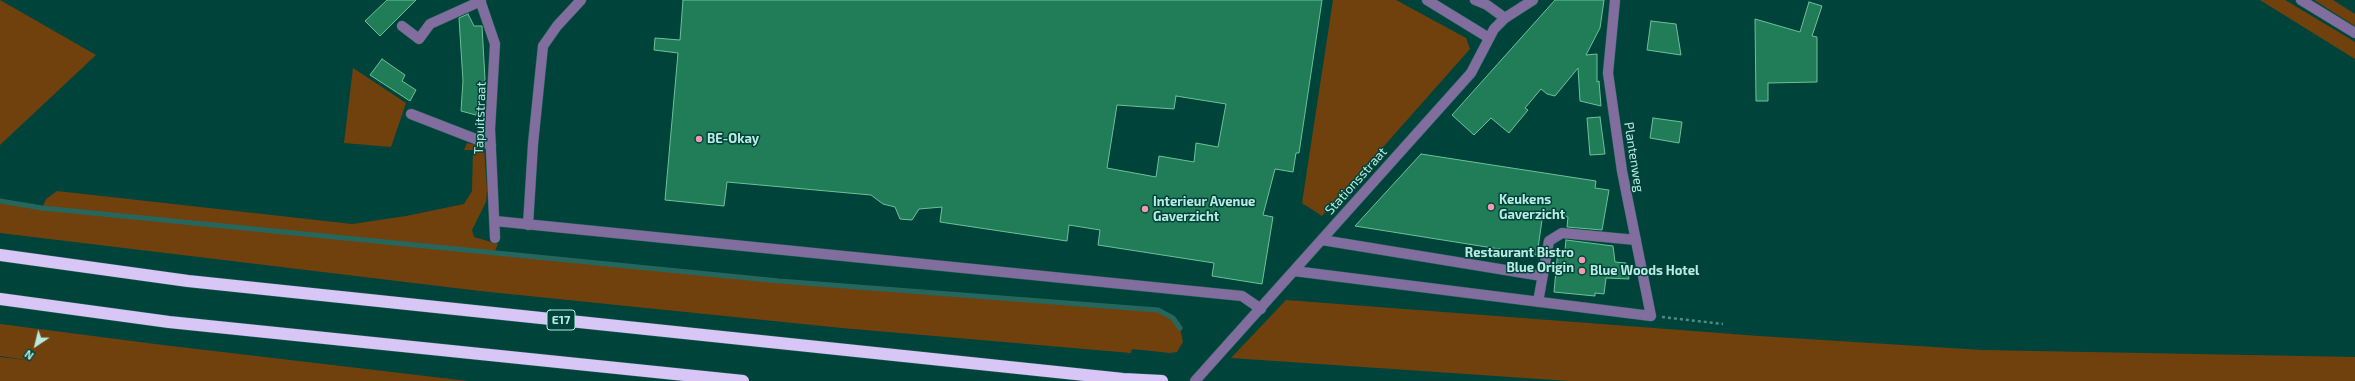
<!DOCTYPE html>
<style>
body{margin:0}
#map{position:relative;width:2355px;height:381px;overflow:hidden;background:#00433b;font-family:"Exo 2",sans-serif}
canvas{display:block}
.north{position:absolute;left:16px;top:325px;width:40px;height:40px;-webkit-text-stroke:3px #00433b;paint-order:stroke;rotate:215deg;font-size:11px;font-weight:700;line-height:16px;text-align:center;color:#baebe2}
.north::after{content:'';display:block;margin:auto;width:14px;height:18px;background:#baebe2;clip-path:polygon(50% 0,100% 100%,50% 72%,0 100%)}
</style>
<div id="map">
<canvas width="2355" height="381"></canvas>
<div class="north">N</div>
</div>
<script>
const g = document.querySelector('canvas').getContext('2d');
g.lineJoin = 'round';
function fill(path, color) {
  g.fillStyle = color;
  g.fill(path, 'evenodd');
}
function toPath(rows) {
  const path = new Path2D();
  for (const r of rows) {
    path.moveTo(r[0], r[1]);
    for (let i = 2; i < r.length; i += 2) path.lineTo(r[i], r[i + 1]);
  }
  return path;
}
function trace(path, color, width, dash) {
  g.strokeStyle = color;
  g.lineWidth = width;
  g.lineCap = dash ? 'butt' : 'round';
  g.setLineDash(dash || []);
  g.stroke(path);
}
function label(font, color, halo, rows, align = 'center') {
  g.font = font + ' "Exo 2",sans-serif';
  g.lineWidth = 3;
  g.setLineDash([]);
  g.textBaseline = 'middle';
  g.strokeStyle = halo;
  g.fillStyle = color;
  for (const [text, x, y, turn = 0] of rows) {
    g.save();
    g.translate(x, y);
    g.rotate((+turn || 0) * Math.PI / 180);
    g.textAlign = isNaN(turn) ? turn : align;
    if (halo) g.strokeText(text, 0, 0);
    g.fillText(text, 0, 0);
    g.restore();
  }
}
fill(toPath([
 [0,0,96,55,0,145],
 [1333,0,1396,0,1466,38,1470,49,1322,216,1302,203],
 [2260,0,2285,0,2342,34,2355,42,2355,59],
 [2314,0,2333,0,2355,14,2355,26],
 [353,68,406,103,391,147,344,143],
 [467,143,484,147,487,190,486,202,472,230,474,237,498,244,494,253,779,281,1158,310,1173,318,1180,328,1183,342,1177,352,1170,353,1132,349,1131,353,842,328,480,291,0,233,0,201,42,208,46,199,57,191,352,224,406,216,464,204,472,191,473,150,464,150],
 [1286,300,1759,336,1982,350,2355,357,2355,381,1569,381,1231,358],
 [0,324,163,345,468,381,0,381,0,357,34,361,0,356]
]), '#71410d');
trace(toPath([
 [0,201,42,208,779,281,1158,310,1173,318,1180,328]
]), '#26675d', 5);
const building = toPath([
 [387,0,416,0,380,36,365,21,387,0],
 [683,0,1322,0,1299,153,1296,153,1293,172,1275,169,1263,215,1273,217,1262,284,1212,276,1214,263,1098,245,1100,230,1069,225,1067,241,940,222,942,207,919,209,912,220,900,219,895,207,883,204,871,195,727,182,724,206,665,200,678,53,654,50,655,38,680,40,683,0],
 [1176,96,1226,104,1218,147,1196,143,1194,162,1159,156,1156,177,1107,168,1117,105,1174,109,1176,96],
 [1555,0,1604,0,1600,28,1586,55,1597,54,1597,82,1599,81,1601,106,1580,101,1578,68,1555,96,1547,94,1541,89,1525,108,1528,110,1509,133,1491,118,1474,135,1452,115,1555,0],
 [1809,2,1822,6,1812,36,1817,37,1817,82,1768,83,1768,101,1756,101,1755,19,1800,32,1809,2],
 [468,14,474,26,482,26,485,79,476,115,461,111,463,81,459,18,468,14],
 [1651,21,1676,24,1681,55,1647,50,1651,21],
 [382,59,405,75,402,81,416,90,410,101,370,75,382,59],
 [1600,117,1605,154,1590,155,1587,118,1600,117],
 [1653,118,1682,122,1679,143,1650,138,1653,118],
 [1421,154,1596,181,1595,188,1609,190,1602,230,1567,227,1568,217,1543,213,1537,255,1355,226,1421,154],
 [1566,240,1613,246,1615,262,1626,263,1629,279,1606,278,1604,294,1595,293,1595,296,1554,292,1558,249,1565,250,1566,240]
]);
fill(building, '#207d58');
trace(building, '#6bc299', 1);
const minor = toPath([
 [480,0,495,44,490,129,495,238],
 [1427,0,1489,38],
 [1475,0,1487,5,1505,18],
 [2301,0,2355,33],
 [402,26,419,39,430,24,481,1],
 [411,114,491,145],
 [495,221,1242,296,1261,309],
 [528,225,533,144,543,46,557,26,581,0],
 [1322,240,1542,276],
 [1294,271,1651,316,1622,171,1608,73,1615,0],
 [1538,302,1549,241,1562,233,1636,240],
 [1195,381,1471,73,1494,29,1505,18,1533,0]
]);
const highway = toPath([
 [0,255,188,281,1123,379,1162,381],
 [0,299,169,322,743,381]
]);
trace(minor, '#216159', 11);
trace(highway, '#216159', 13);
trace(toPath([
 [1662,317,1723,324]
]), '#508b83', 2.5, [3, 3]);
trace(minor, '#816e9f', 10);
trace(highway, '#d8c6f6', 12);
for (const [x, y, r, color] of [
 [699,139,4,"#f19ab2"],
 [1491,207,4,"#f19ab2"],
 [1145,209,4,"#f19ab2"],
 [1582,260,4,"#f19ab2"],
 [1582,271,4,"#f19ab2"]
]) {
  const dot = new Path2D();
  dot.arc(x, y, r, 0, 2 * Math.PI);
  g.fillStyle = color;
  g.fill(dot);
  trace(dot, '#00433b', 1.5);
}
for (const [x, y, w] of [
 [561,320,28]
]) {
  const box = new Path2D();
  box.roundRect(x - w / 2, y - 10, w, 20, 3);
  g.fillStyle = '#00433b';
  g.fill(box);
  trace(box, '#baebe2', 1);
}
label('bold 12px', '#baebe2', null, [
 ["E17",561,320]
]);
label('13px', '#baebe2', '#00433b', [
 ["Tapuitstraat",480,118,-88],
 ["Plantenweg",1634,157,81],
 ["Stationsstraat",1356,181,-48]
]);
label('bold 13px', '#baebe2', '#00433b', [
 ["BE-Okay",707,139],
 ["Keukens",1499,200],
 ["Gaverzicht",1499,215],
 ["Interieur Avenue",1153,202],
 ["Gaverzicht",1153,217],
 ["Restaurant Bistro",1574,253,"right"],
 ["Blue Origin",1574,268,"right"],
 ["Blue Woods Hotel",1590,271]
], 'left');
</script>
